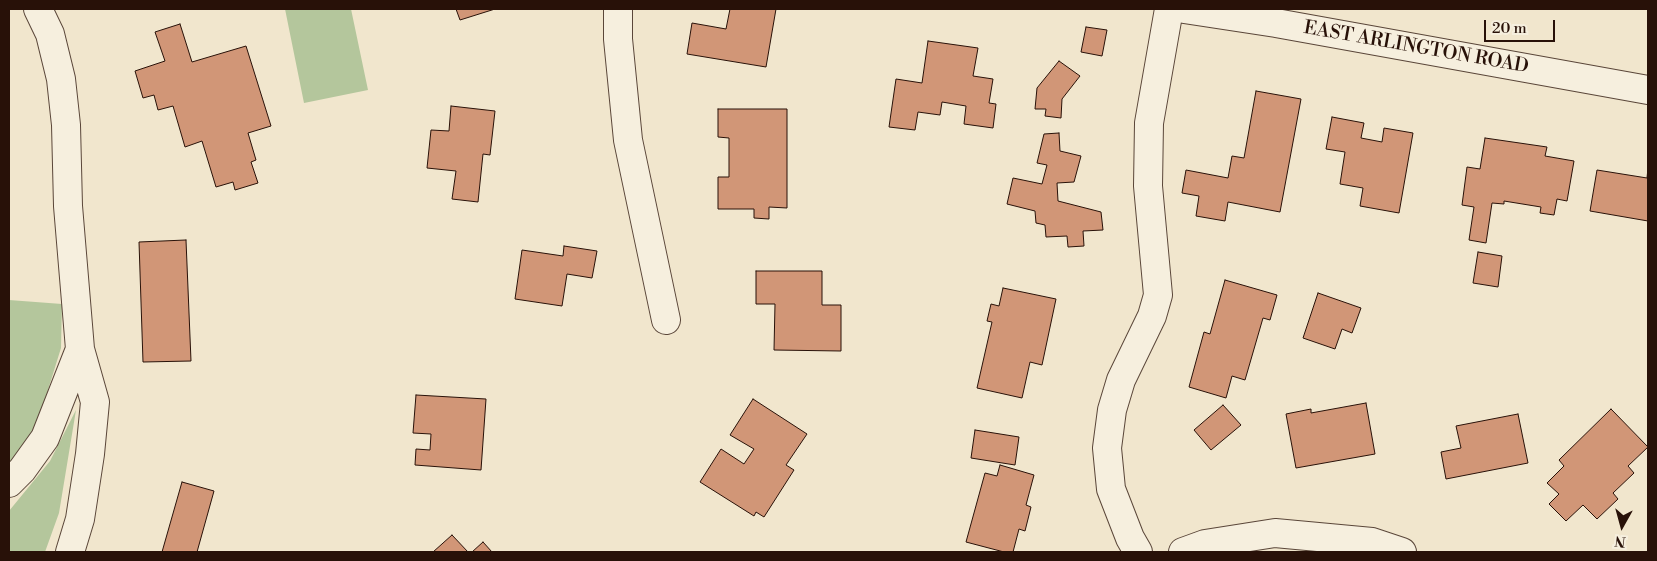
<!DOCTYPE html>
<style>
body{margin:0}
#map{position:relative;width:1657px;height:561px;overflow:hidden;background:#f1e6cd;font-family:"Libre Bodoni",serif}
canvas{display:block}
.frame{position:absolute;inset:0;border:10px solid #281108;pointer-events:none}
.north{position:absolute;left:1597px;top:501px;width:50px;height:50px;-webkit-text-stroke:4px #f6efde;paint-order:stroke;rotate:187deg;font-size:14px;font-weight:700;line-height:20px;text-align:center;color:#281108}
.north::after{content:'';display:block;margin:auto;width:18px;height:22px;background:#281108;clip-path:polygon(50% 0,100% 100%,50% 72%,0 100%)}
.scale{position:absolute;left:1484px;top:20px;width:71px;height:22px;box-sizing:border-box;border:2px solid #281108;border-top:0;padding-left:6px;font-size:15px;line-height:18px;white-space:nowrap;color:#281108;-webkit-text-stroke:4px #f6efde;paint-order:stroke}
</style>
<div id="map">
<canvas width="1657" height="561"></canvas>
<div class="frame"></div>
<div class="north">N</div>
<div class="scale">20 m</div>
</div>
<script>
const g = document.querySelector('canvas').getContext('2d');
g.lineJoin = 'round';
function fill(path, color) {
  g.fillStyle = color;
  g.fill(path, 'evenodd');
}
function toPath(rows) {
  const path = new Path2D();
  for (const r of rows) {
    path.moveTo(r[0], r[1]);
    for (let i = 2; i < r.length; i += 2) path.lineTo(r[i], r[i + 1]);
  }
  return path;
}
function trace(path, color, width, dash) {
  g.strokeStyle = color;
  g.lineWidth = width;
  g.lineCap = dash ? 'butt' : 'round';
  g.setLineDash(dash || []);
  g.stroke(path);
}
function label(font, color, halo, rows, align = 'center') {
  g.font = font + ' "Libre Bodoni",serif';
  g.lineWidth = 5;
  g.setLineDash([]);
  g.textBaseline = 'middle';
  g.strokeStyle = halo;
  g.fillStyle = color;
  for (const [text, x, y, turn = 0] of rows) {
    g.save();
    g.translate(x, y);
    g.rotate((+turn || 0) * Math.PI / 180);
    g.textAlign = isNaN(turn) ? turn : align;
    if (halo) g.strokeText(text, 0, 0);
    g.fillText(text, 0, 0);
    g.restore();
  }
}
fill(toPath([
 [285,9,351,9,368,90,304,103],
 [9,300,62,304,61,348,38,422,9,468],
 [76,410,59,513,45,552,9,552,9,511,50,461]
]), '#b4c69c');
const building = toPath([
 [456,9,495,9,460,20,456,9],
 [730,9,776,9,766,67,687,54,692,23,726,29,730,9],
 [180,24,192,62,246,46,271,126,248,133,256,160,251,162,258,183,235,190,233,182,216,187,202,141,185,147,173,106,158,110,154,95,143,98,135,71,165,61,155,32,180,24],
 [1086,27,1107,30,1102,56,1081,52,1086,27],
 [928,41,978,48,973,76,993,79,989,103,996,104,993,128,964,124,966,106,942,102,940,115,918,112,915,130,889,127,896,79,922,83,928,41],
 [1059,61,1080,76,1062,99,1061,118,1045,116,1046,109,1035,109,1037,88,1059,61],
 [1256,91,1301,99,1280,212,1228,202,1225,221,1196,216,1199,196,1182,193,1186,170,1228,178,1232,156,1244,158,1256,91],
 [451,106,495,111,490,155,483,154,478,202,452,199,456,171,427,168,431,130,449,131,451,106],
 [718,109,787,109,787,208,769,207,769,219,754,218,754,209,718,209,718,177,729,177,729,138,718,137,718,109],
 [1332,117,1364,123,1361,138,1382,142,1384,128,1413,133,1399,213,1360,206,1363,188,1340,184,1345,152,1326,149,1332,117],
 [1059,133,1060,151,1081,156,1074,182,1057,183,1058,201,1101,212,1103,230,1083,231,1084,246,1068,247,1067,236,1046,237,1045,225,1036,223,1035,211,1007,204,1013,178,1042,184,1047,165,1037,163,1044,134,1059,133],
 [1485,138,1547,147,1545,156,1574,161,1567,201,1557,199,1554,215,1540,213,1541,207,1504,201,1504,204,1492,203,1486,243,1469,240,1474,207,1462,205,1467,167,1480,169,1485,138],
 [1648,168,1648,221,1590,211,1597,170,1647,178,1648,168],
 [186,240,191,361,143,362,139,242,186,240],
 [564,246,597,251,592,278,567,274,562,306,515,299,522,250,563,256,564,246],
 [1478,252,1502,256,1498,287,1473,283,1478,252],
 [756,271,822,271,822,305,841,305,841,351,774,350,775,304,756,304,756,271],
 [1225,280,1277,295,1270,320,1263,318,1245,380,1232,376,1226,398,1189,387,1204,332,1210,334,1225,280],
 [1003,288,1056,299,1042,365,1030,362,1022,398,977,388,992,322,987,321,991,304,999,306,1003,288],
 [1318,293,1361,308,1352,333,1342,329,1335,349,1303,338,1318,293],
 [416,395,486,399,481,470,415,465,416,449,430,450,431,434,413,433,416,395],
 [753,399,807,434,786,465,794,470,764,517,756,512,754,516,700,482,721,449,744,464,754,449,730,435,753,399],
 [1366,403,1375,454,1296,468,1286,414,1311,409,1311,413,1366,403],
 [1223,405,1241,425,1211,450,1194,430,1223,405],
 [1611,409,1648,447,1628,466,1634,473,1613,493,1618,499,1597,519,1583,505,1566,521,1549,504,1559,494,1547,483,1564,466,1559,460,1611,409],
 [1518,414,1528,463,1446,479,1441,452,1461,448,1456,426,1518,414],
 [975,430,1019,437,1015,465,971,458,975,430],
 [1000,465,1034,475,1026,505,1031,507,1025,531,1019,529,1013,552,1004,552,966,542,985,473,997,476,1000,465],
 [182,482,214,491,197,552,162,552,182,482],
 [452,535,468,552,433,552,452,535],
 [483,542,492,552,472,552,483,542]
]);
fill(building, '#d19677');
trace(building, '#281108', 1);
const minor = toPath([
 [38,9,50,34,61,79,66,125,68,206,80,349,95,402,90,454,80,519,70,552],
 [618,9,618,39,628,140,666,320],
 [1184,9,1276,23,1648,90],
 [9,483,22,470,45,438,80,349],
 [1138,552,1130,538,1111,489,1107,448,1112,410,1121,380,1152,316,1158,295,1148,186,1149,123,1169,9],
 [1183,552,1205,544,1275,533,1372,542,1402,552]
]);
trace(minor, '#5a4639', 30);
trace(minor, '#f6efde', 28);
label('19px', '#281108', '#f6efde', [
 ["EAST ARLINGTON ROAD",1416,48,10]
]);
</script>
